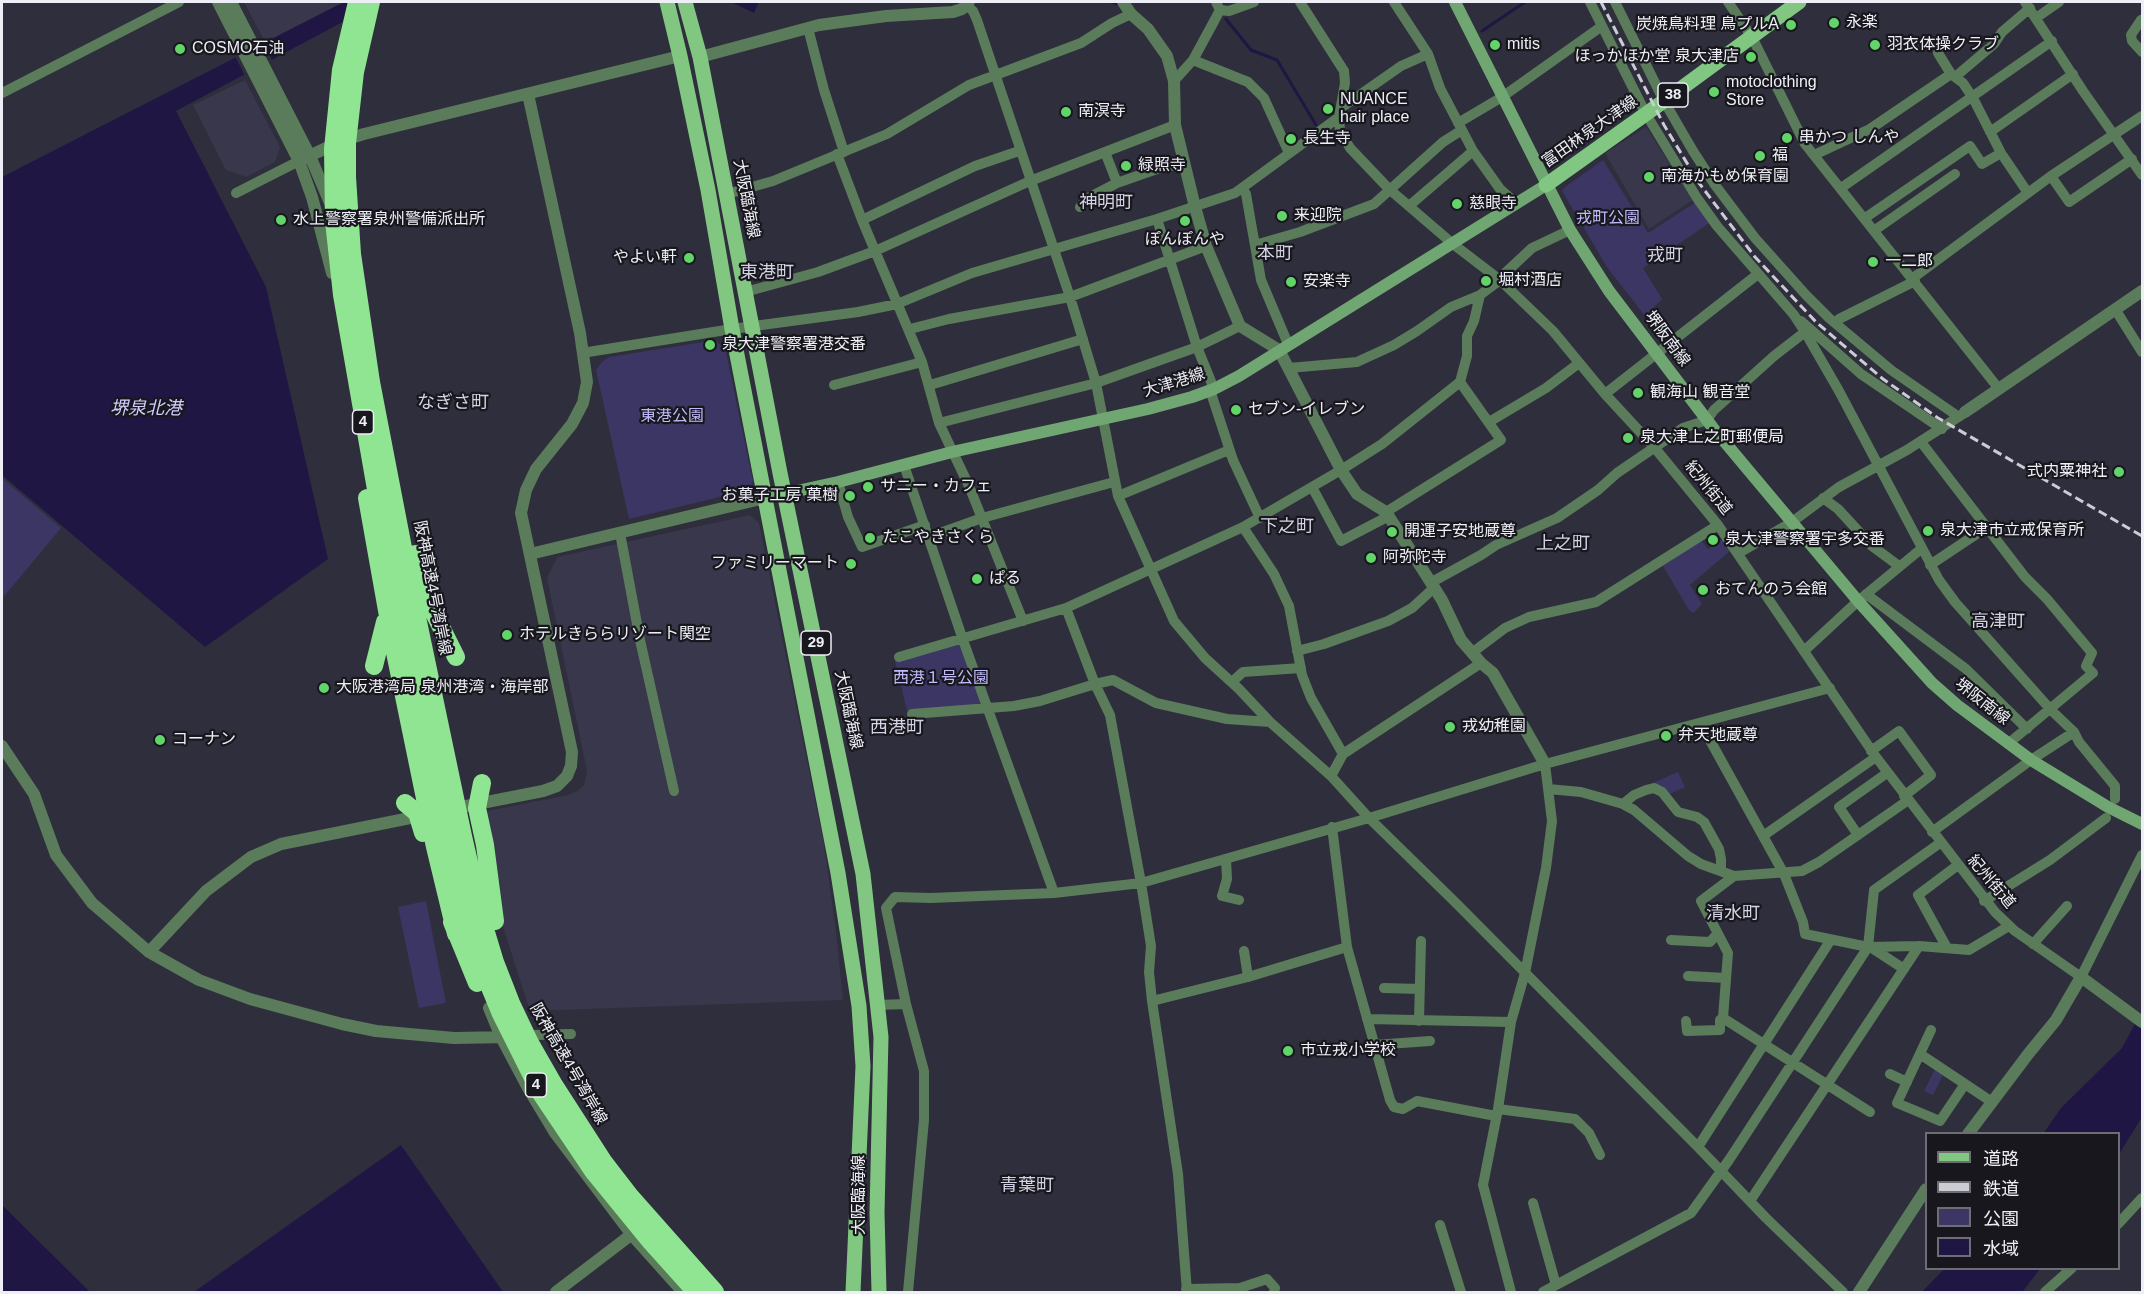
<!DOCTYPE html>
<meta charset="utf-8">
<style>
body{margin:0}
#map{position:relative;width:2144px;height:1294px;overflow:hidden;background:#2f2e3c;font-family:Helvetica,"Noto Sans JP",sans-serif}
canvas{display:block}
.frame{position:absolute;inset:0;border:3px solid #eeeef7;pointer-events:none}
.legend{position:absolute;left:1925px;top:1132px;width:195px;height:138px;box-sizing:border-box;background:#18171d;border:2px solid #6e6d74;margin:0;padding:8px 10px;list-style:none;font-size:18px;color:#eeeef7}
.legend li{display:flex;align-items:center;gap:12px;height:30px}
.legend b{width:30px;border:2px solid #6e6d74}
</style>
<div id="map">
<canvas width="2144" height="1294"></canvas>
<div class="frame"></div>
<ul class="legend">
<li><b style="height:8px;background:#81c782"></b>道路</li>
<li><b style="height:8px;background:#ccccd5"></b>鉄道</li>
<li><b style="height:16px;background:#3b3663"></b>公園</li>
<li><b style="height:16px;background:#1f1644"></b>水域</li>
</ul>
</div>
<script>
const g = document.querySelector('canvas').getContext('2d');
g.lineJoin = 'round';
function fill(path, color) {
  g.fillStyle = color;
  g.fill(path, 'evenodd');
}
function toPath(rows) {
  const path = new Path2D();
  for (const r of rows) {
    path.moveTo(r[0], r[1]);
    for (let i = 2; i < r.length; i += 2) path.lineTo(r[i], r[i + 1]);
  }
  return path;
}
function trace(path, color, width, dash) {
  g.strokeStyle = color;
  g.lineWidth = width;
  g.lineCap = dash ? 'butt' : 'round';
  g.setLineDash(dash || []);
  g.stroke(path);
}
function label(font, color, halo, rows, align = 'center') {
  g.font = font + ' Helvetica,"Noto Sans JP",sans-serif';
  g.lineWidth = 4.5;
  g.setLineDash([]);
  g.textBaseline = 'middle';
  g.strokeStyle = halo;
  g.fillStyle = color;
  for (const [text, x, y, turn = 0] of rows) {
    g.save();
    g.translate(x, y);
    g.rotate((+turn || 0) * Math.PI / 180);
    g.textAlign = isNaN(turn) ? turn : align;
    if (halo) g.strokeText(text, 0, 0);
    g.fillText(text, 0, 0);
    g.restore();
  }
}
fill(toPath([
 [244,2,344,2,265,42],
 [245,80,280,147,275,162,246,177,226,170,193,105],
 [1646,127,1693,200,1649,229,1605,153],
 [750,515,759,523,824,844,836,931,843,1000,530,1011,502,924,500,884,482,812,568,795,577,791,584,785,587,771,547,578,557,557]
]), '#38374b');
fill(toPath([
 [1603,160,1648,233,1696,202,1711,222,1643,268,1662,299,1645,316,1607,267,1562,191,1565,187],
 [716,341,724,348,726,352,753,482,748,490,629,519,596,370,602,362,609,357,704,342,706,350,716,348],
 [2,478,61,528,2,599],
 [1723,539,1731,550,1690,585,1702,604,1694,613,1689,610,1663,566,1701,540,1708,549],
 [961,643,984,705,907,711,895,661],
 [1678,772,1685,787,1670,794,1653,783],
 [426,901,446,1003,419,1008,398,907],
 [1935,1069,1943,1075,1933,1095,1924,1091]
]), '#3b3663');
fill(toPath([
 [344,2,380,2,176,111,266,287,328,559,205,647,2,475,2,177],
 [731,2,759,2,754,13],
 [2142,1011,2142,1117,2119,1154,2118,1134,2043,1134,2061,1108,2122,1048],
 [401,1145,503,1292,194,1292],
 [2,1205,90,1292,2,1292],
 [1944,1269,1944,1268,2040,1269,2022,1292,1922,1292]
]), '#1f1644');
fill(toPath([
 [262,40,273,62,245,76,234,54]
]), '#2f2e3c');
trace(toPath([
 [1112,2,1119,4],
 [1226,19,1251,50,1277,60,1316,125],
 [1482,31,1525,2]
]), '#1f1644', 3);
trace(toPath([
 [1300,2,1344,71,1345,83,1339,117,1340,131,1350,148,1389,189,1453,244,1500,280,1553,331,1605,394,1654,447,1718,525,1876,757,1995,912,2015,931,2081,977,2142,855],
 [1394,2,1428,54,1440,88,1462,130],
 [1590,2,1646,114,1697,198,1717,226,1794,315,1805,332,1839,391,1939,580,1955,602,2051,710,2074,732,2079,742,2115,786,2115,799],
 [1615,2,1664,101,1693,151,1715,185,1755,238,1806,295,1829,318,1891,370,1959,417],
 [1728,2,1752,37,1805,144,1999,389],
 [2025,2,2083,91,2142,175],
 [966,5,973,11,977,20,1070,297,1096,383,1118,496,1174,621,1205,658,1239,689,1270,722,1331,776,1369,818,1456,903,1698,1147,1766,1218,1843,1292],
 [1220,10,1229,11,1254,2],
 [2036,18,2059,2],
 [2141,20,2131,35,2132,41,2142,52],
 [808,28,824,90,844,152],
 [1938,53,1951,74,1963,83,1973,98,2001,153,2028,193],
 [1193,60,1248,82,1264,98,1289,153],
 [1955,77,1994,44,2002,32,2030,8],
 [1174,81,1193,60,1212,25,1220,10,1216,2],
 [2,93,179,2],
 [1341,108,1401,66,1428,54],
 [1458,123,1502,97,1602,26],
 [1990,132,2073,74],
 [1473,151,1500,189,1517,204],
 [1105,152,1117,183],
 [837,154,862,220,922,362,939,423,969,486,1023,621],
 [1814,155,1870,129,1951,74],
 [2051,176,2069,202,2132,159],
 [1242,188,1246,194,1261,280,1288,344],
 [1841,188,2052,41],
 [236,193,299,161],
 [727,194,773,181,887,134,969,85,1081,43,1112,23,1131,14],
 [1080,207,1088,198,1117,183,1157,169,1184,163],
 [1865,218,1970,146,1982,164,2001,153],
 [1157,219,1197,347,1214,389],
 [862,220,975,166,1019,151],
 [1875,230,1955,174],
 [1255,245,1300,232,1374,204,1443,142,1462,130,1473,151,1409,206],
 [1913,278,2051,176,2142,116],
 [745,292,818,272,875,251,1030,181,1175,125],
 [2115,309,2142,352],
 [1839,319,1915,281],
 [1801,321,1861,374,1942,429],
 [910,329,949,319,1070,297,1206,246],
 [582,353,732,329,858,312,897,304,972,273,1157,219,1235,193,1339,117],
 [1289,368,1357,362,1394,345,1417,331,1451,307,1480,295,1500,280,1502,276,1532,248,1570,230],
 [834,385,922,362],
 [930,385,1083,339],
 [1210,390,1233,460,1260,518],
 [1605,394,1758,274],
 [1489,422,1546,388,1579,363],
 [939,423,1096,383,1197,347,1240,326],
 [1921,442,2025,577,2047,599,2092,653,2086,666,2093,673,2009,743],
 [904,465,963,640,1054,893],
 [838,482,848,517,862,547,925,525],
 [1312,487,1341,541,1389,516],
 [1118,496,1229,450],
 [1823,498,1838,509,1872,546,1899,566],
 [1386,512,1501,440,1460,382],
 [1243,527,1274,574,1289,606,1302,675,1311,698,1343,754],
 [620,533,640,640,674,791],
 [929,537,982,518,1114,482],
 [1739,553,1792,522,1839,487,1907,450,1963,414],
 [1930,565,1987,527],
 [1432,582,1481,555,1496,545,1557,518,1598,490,1617,473,1683,428,1707,420,1714,410,1774,356,1805,332],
 [1866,594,1966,669,2027,729],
 [1066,608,1095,684,1110,715,1141,883,1151,946,1149,972,1152,1001,1178,1174,1187,1292],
 [1297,651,1324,644,1388,621,1412,608,1435,587],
 [1804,651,1858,601,1921,549],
 [1473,652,1505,628,1529,617,1596,602,1718,525],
 [899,657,1066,608,1243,527,1341,470,1382,444,1460,382,1467,356,1467,336,1474,321,1480,295],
 [1232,682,1243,672,1301,668],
 [912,714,1014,706,1040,701,1095,684,1113,680,1156,703,1227,719,1270,722],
 [1701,724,1784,874,1803,922,1805,934,1868,947,1919,946,1969,950,2009,926],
 [1871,751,1899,731,1931,775,1904,796],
 [1331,776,1343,754,1481,663],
 [1548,789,1581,792,1623,804,1634,810,1688,856,1701,864,1734,876,1802,871,1819,862,1907,801],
 [1623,804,1634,795,1646,790,1654,788,1662,792,1678,812,1697,817,1704,822,1719,849,1721,859,1721,871],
 [1332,827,1347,947,1390,1100,1394,1107,1403,1109,1417,1101,1496,1116],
 [1932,832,2031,760,2074,732],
 [1858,835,1839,807,1887,773],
 [1763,836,1876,757],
 [1226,859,1227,879,1222,896,1239,900],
 [1734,876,1701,901,1728,953,1723,1018,1870,1112],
 [1984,901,2050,860,2106,818],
 [1671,940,1710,942,1717,934],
 [2033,944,2067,906],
 [1872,948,1904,969],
 [1947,948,1918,895,1958,865],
 [1244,951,1248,977],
 [1688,976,1726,978],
 [1384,988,1420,989],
 [1152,1001,1248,977,1347,947],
 [906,1004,924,1071,924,1120,908,1292],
 [878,1005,906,1004,886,908,895,897,931,898,1054,893,1141,883,1369,818,1545,764,1830,688],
 [1367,1019,1511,1022],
 [1419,1021,1421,941],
 [1686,1021,1687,1031,1720,1030,1720,1020,1723,1018],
 [1931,1030,1897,1103,1940,1121,1965,1084],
 [534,1035,571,1034],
 [1374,1045,1430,1041],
 [1920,1054,1992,1102],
 [1890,1074,1907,1082],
 [1498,1109,1575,1119,1589,1133,1600,1155],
 [1698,1147,1830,941],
 [1750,1201,1919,946],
 [1533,1203,1556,1285],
 [2118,1224,2142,1198],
 [1440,1225,1461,1292],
 [1186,1289,1240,1288,1267,1279,1275,1288,1274,1292],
 [1511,1292,1483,1185,1498,1109,1511,1022,1525,973,1546,868,1552,821,1545,764],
 [1543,1292,1691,1213,1729,1160,1868,947,1874,890,1940,843],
 [2045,1292,2072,1268]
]), '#5a7c5a', 10);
trace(toPath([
 [218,2,299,161,312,197,332,273],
 [231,2,310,156,330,203],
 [1123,2,1131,14,1148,29,1167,56,1174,81,1175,125,1195,207,1206,246,1240,326,1279,350,1341,470,1357,494,1386,512,1442,600,1461,640,1481,663,1493,673,1545,764],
 [700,57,819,25,886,16,953,12,962,9,969,2],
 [303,159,341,141,364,134,680,56],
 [1965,412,2142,291],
 [530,554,765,498],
 [2,746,34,794,56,855,92,903,149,952,199,980,250,999,342,1024,376,1031,454,1038,509,1037],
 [451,809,543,791,557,786,567,776,571,766,572,752,521,513,526,490,536,469,572,424,583,403,587,382,580,333,528,94],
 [149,952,206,891,251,857,281,844,425,815],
 [489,1008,501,1037,528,1088,555,1133,632,1235,683,1292],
 [1968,1134,2029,1053,2056,1020,2081,977,2142,1022],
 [556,1292,636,1231],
 [1859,1292,1926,1189]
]), '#5a7c5a', 12);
trace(toPath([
 [1455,2,1570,230,1609,291,1713,428,1858,601,1932,683,1957,705,2031,760,2108,807,2142,824],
 [765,498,838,482,952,452,1148,409,1192,397,1214,389,1239,376,1546,185]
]), '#70a671', 12);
trace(toPath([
 [667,2,680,56,708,190,732,329,838,873,859,1006,863,1066,853,1292],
 [685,2,700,57,780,473,863,874,881,1037,877,1213,879,1292],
 [1546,185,1664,101,1799,2]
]), '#81c782', 15);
trace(toPath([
 [357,2,341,70,333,149,334,221,342,295,377,495,448,838,468,920,482,968,501,1014,540,1092,593,1171,651,1242,696,1292],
 [371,2,355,72,347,143,347,177,352,254,371,382,409,579,463,836,482,919,495,962,511,1003,530,1043,554,1085,603,1161,630,1196,715,1292],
 [367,498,391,633,435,847,456,934],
 [415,554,432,609,456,657],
 [374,666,385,622],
 [482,783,477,808,485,845,495,921],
 [405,803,417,813,423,833],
 [452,922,477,983]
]), '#8fe591', 18);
trace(toPath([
 [1601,2,1664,125,1699,183,1755,257,1816,322,1883,379,1938,418,2142,536]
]), '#ccccd5', 3, [9, 4.5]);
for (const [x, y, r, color] of [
 [1834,23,6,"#62d469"],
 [1791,25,6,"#62d469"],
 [1495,45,6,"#62d469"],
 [1875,45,6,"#62d469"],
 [180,49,6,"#62d469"],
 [1751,57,6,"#62d469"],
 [1714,92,6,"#62d469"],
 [1328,109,6,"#62d469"],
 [1066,112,6,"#62d469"],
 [1787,138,6,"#62d469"],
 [1291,139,6,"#62d469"],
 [1760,156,6,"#62d469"],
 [1126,166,6,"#62d469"],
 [1649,177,6,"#62d469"],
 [1457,204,6,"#62d469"],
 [1282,216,6,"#62d469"],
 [281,220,6,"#62d469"],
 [1185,221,6,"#62d469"],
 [689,258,6,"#62d469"],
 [1873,262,6,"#62d469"],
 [1486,281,6,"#62d469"],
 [1291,282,6,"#62d469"],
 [710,345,6,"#62d469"],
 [1638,393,6,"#62d469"],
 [1236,410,6,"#62d469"],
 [1628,438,6,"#62d469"],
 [2119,472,6,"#62d469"],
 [868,487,6,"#62d469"],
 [850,496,6,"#62d469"],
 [1928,531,6,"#62d469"],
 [1392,532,6,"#62d469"],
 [870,538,6,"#62d469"],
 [1713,540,6,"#62d469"],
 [1371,558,6,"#62d469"],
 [851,564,6,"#62d469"],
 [977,579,6,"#62d469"],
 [1703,590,6,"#62d469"],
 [507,635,6,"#62d469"],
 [324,688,6,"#62d469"],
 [1450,727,6,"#62d469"],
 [1666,736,6,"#62d469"],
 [160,740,6,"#62d469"],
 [1288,1051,6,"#62d469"]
]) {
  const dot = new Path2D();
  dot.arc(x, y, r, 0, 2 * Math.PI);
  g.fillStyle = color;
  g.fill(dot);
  trace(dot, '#18171d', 2);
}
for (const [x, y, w] of [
 [1673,95,30],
 [363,422,21],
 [816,643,30],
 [536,1085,21]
]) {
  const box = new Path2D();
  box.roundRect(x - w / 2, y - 12, w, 24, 4.5);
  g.fillStyle = '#18171d';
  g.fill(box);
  trace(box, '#eeeef7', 1.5);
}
label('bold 15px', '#eeeef7', null, [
 ["38",1673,95],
 ["4",363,422],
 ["29",816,643],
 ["4",536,1085]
]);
label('16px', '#eeeef7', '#18171d', [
 ["永楽",1846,23],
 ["炭焼鳥料理 鳥プルA",1779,25,"right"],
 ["mitis",1507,45],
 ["羽衣体操クラブ",1887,45],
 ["COSMO石油",192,49],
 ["ほっかほか堂 泉大津店",1739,57,"right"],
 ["motoclothing",1726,83],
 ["Store",1726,101],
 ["NUANCE",1340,100],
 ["hair place",1340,118],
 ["南溟寺",1078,112],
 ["串かつ しんや",1799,138],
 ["長生寺",1303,139],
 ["福",1772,156],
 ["緑照寺",1138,166],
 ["南海かもめ保育園",1661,177],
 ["慈眼寺",1469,204],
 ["来迎院",1294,216],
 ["水上警察署泉州警備派出所",293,220],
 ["ぽんぽんや",1185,240,"center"],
 ["やよい軒",677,258,"right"],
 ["一二郎",1885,262],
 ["堀村酒店",1498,281],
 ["安楽寺",1303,282],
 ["泉大津警察署港交番",722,345],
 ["観海山 観音堂",1650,393],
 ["セブン-イレブン",1248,410],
 ["泉大津上之町郵便局",1640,438],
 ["式内粟神社",2107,472,"right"],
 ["サニー・カフェ",880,487],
 ["お菓子工房 菓樹",838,496,"right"],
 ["泉大津市立戒保育所",1940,531],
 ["開運子安地蔵尊",1404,532],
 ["たこやきさくら",882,538],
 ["泉大津警察署宇多交番",1725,540],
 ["阿弥陀寺",1383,558],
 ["ファミリーマート",839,564,"right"],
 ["ぱる",989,579],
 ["おてんのう会館",1715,590],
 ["ホテルきららリゾート関空",519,635],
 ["大阪港湾局 泉州港湾・海岸部",336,688],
 ["戎幼稚園",1462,727],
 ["弁天地蔵尊",1678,736],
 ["コーナン",172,740],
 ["市立戎小学校",1300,1051]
], 'left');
label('16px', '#eeeef7', '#18171d', [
 ["富田林泉大津線",1590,132,-35],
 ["大阪臨海線",746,199,79],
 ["堺阪南線",1667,339,53],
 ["大津港線",1174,383,-17],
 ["紀州街道",1708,488,51],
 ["阪神高速4号湾岸線",432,588,79],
 ["堺阪南線",1982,702,38],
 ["大阪臨海線",848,710,78],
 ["紀州街道",1991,882,50],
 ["阪神高速4号湾岸線",568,1064,60],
 ["大阪臨海線",860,1195,-90]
]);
label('16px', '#bfbbfb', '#18171d', [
 ["戎町公園",1608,219],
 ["東港公園",672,417],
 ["西港１号公園",941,679]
]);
label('18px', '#d4d3e5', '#18171d', [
 ["神明町",1106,203],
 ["本町",1275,254],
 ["戎町",1665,256],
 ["東港町",767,273],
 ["なぎさ町",453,403],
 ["下之町",1287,527],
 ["上之町",1563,544],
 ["高津町",1998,622],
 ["西港町",897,728],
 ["清水町",1733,914],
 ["青葉町",1027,1186]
]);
label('italic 18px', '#d0ceff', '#18171d', [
 ["堺泉北港",146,409]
]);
</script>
